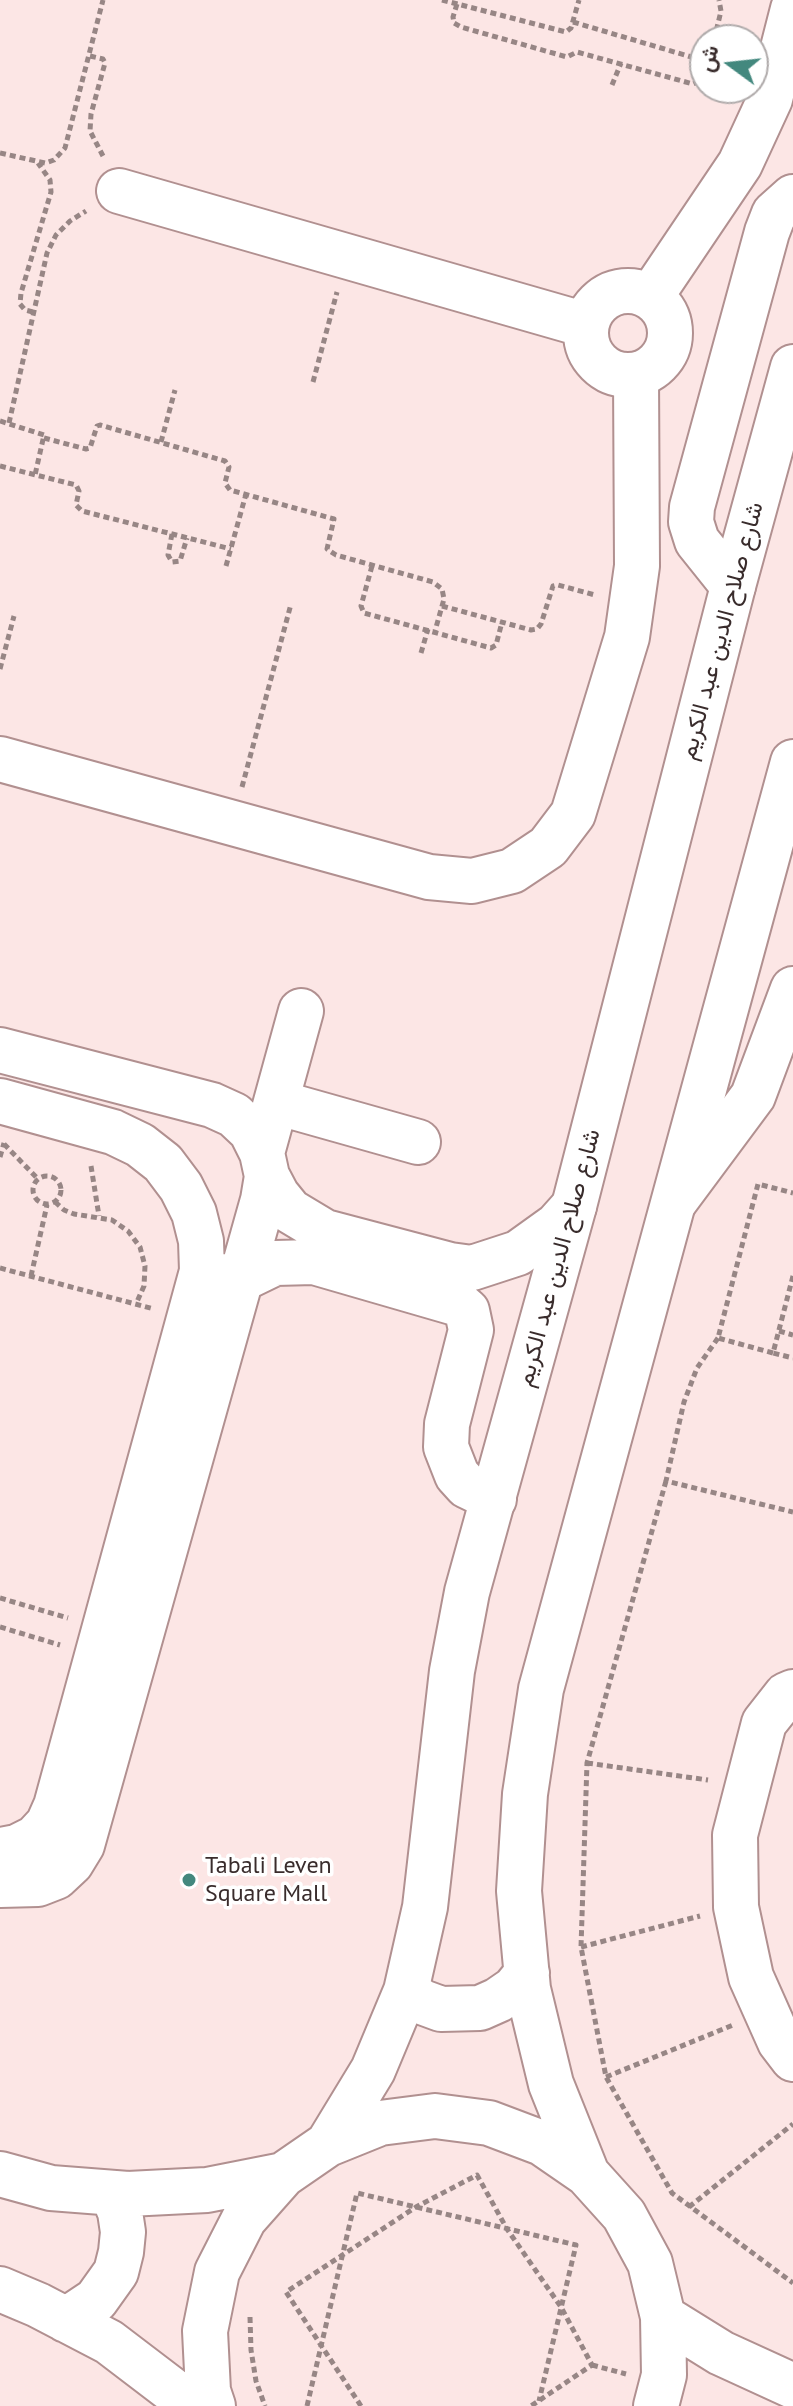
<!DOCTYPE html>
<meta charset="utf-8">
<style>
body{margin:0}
#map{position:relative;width:793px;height:2406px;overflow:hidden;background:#fce6e5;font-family:"PT Sans",Vazirmatn,sans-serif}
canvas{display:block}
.north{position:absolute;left:689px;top:24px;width:80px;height:80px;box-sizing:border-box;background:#fff;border:2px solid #b0abab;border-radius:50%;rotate:285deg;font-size:22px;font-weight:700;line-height:32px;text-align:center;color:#392c2c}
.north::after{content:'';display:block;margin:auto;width:28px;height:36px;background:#43887e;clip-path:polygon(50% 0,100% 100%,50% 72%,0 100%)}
</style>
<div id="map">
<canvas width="793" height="2406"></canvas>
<div class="north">ش</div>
</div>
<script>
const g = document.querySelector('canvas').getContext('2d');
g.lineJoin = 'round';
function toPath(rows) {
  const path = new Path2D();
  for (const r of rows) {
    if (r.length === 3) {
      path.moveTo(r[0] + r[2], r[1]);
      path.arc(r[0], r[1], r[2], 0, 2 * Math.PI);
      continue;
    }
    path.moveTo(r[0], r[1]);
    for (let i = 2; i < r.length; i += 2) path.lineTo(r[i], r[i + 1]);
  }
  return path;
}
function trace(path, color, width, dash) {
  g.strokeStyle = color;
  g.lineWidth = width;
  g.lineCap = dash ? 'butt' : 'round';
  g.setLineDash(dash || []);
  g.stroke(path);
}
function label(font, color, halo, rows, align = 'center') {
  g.font = font + ' "PT Sans",Vazirmatn,sans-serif';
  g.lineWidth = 7;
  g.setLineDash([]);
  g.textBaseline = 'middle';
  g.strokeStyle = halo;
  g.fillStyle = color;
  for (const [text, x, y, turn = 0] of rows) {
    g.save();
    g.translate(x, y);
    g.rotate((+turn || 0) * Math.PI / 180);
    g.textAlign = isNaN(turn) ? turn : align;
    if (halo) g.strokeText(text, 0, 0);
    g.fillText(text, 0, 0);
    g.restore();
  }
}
const minor = toPath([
 [119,191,586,325],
 [628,333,42],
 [651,296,740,164,770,99,793,9],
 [733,586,697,541,691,522,692,507,767,232,774,214,793,197],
 [0,759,429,877,472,881,512,871,548,847,573,814,627,637,637,566,636,375],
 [0,1050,212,1105,234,1115,251,1131,262,1153,267,1176,263,1200,82,1845,71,1863,56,1877,38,1884,0,1885],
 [0,1101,113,1132,140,1145,163,1163,181,1187,194,1213,201,1241,202,1271,56,1806,48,1824,35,1838,17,1847,0,1850],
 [276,1102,418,1142],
 [262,1153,301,1011],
 [267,1176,277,1195,290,1211,325,1232,450,1265,472,1268,518,1253,557,1225,574,1206],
 [675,1201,753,1096,793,989],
 [223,1276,240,1280,275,1263,314,1262,459,1304,467,1311,471,1330,447,1424,446,1447,457,1475,467,1486,494,1499],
 [793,1692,786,1695,764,1723,735,1835,736,1907,751,1977,780,2042,793,2059]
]);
const major = toPath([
 [406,1991,422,2002,441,2009,480,2008,498,2000,514,1989,527,1973],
 [328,2144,373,2070,406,1991,425,1907,452,1671,467,1592,574,1206,733,586,793,367],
 [0,2174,51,2188,128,2194,207,2190,283,2175],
 [587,2174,551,2084,528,1989,519,1891,525,1794,541,1689,793,762],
 [0,2289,38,2305,109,2342,172,2390,187,2406],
 [663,2317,721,2353,793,2386],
 [66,2320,96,2300,116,2272,121,2252,123,2232,120,2212,112,2193],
 [213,2406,208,2391,205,2331,217,2272,244,2219,283,2175,328,2144,380,2123,435,2116,489,2123,542,2143,587,2174,624,2215,650,2263,663,2317,664,2375,656,2406]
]);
trace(minor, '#b19090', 48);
trace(major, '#b19090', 48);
trace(toPath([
 [442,0,566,32,571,28,579,0],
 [457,4,453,17,454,23,461,27,567,57,577,52,693,84,702,80,705,74],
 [573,22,705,61],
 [714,40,721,11,719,0],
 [90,56,103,59,105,63,91,114,90,131,103,156],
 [612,85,621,63],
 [0,153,45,163,54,160,65,148,103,0],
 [33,312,25,310,20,304,21,293,51,192,50,180,38,163],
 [313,382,337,292],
 [0,421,44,435,35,475],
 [9,423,47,253,56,235,70,221,86,211],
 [44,438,86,449,90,448,97,426,100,425,225,461,229,467,225,483,230,490,334,519,327,549,336,555,433,582,442,589,444,599,435,631],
 [161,442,175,390],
 [0,466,76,485,79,491,76,505,82,511,231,549],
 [172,534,168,555,172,562,180,561,187,538],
 [226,566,246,494],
 [372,566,361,606,364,613,491,648,496,645,502,622],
 [442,606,531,630,537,629,541,624,553,586,558,585,595,595],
 [421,653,428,629],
 [0,669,14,616],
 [242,787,291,604],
 [4,1144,38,1179],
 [0,1157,4,1143],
 [91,1166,99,1216],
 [47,1190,14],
 [55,1202,64,1210,74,1214,112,1220,128,1231,140,1247,145,1266,144,1286,136,1304],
 [0,1268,154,1309],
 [31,1276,47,1205],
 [793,1276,773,1353,793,1358],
 [779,1331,793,1335],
 [718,1338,697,1368,684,1402,666,1481,793,1512],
 [773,1353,718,1338,758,1184,793,1193],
 [666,1481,587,1763,581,1947,606,2077,672,2193,793,2283],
 [0,1598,68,1618],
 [0,1627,60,1645],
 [587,1763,708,1780],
 [581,1947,700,1916],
 [606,2077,733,2025],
 [689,2207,793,2124],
 [250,2317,251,2350,256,2381,265,2406],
 [592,2365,626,2374],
 [307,2406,357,2193,576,2245,539,2401],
 [361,2406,286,2292,416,2207,477,2175,507,2229,561,2307,592,2365,531,2406]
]), '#978685', 5, [6, 4]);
trace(minor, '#fff', 44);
trace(major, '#fff', 44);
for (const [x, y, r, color] of [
 [189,1880,8,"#43887e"]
]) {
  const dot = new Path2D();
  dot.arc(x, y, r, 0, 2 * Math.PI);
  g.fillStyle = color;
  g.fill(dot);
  trace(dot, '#fff', 3);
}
label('24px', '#392c2c', '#fff', [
 ["شارع صلاح الدين عبد الكريم",722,631,-75],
 ["شارع صلاح الدين عبد الكريم",559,1258,-75]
]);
label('24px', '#392c2c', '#fff', [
 ["Tabali Leven",205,1866],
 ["Square Mall",205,1894]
], 'left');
</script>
